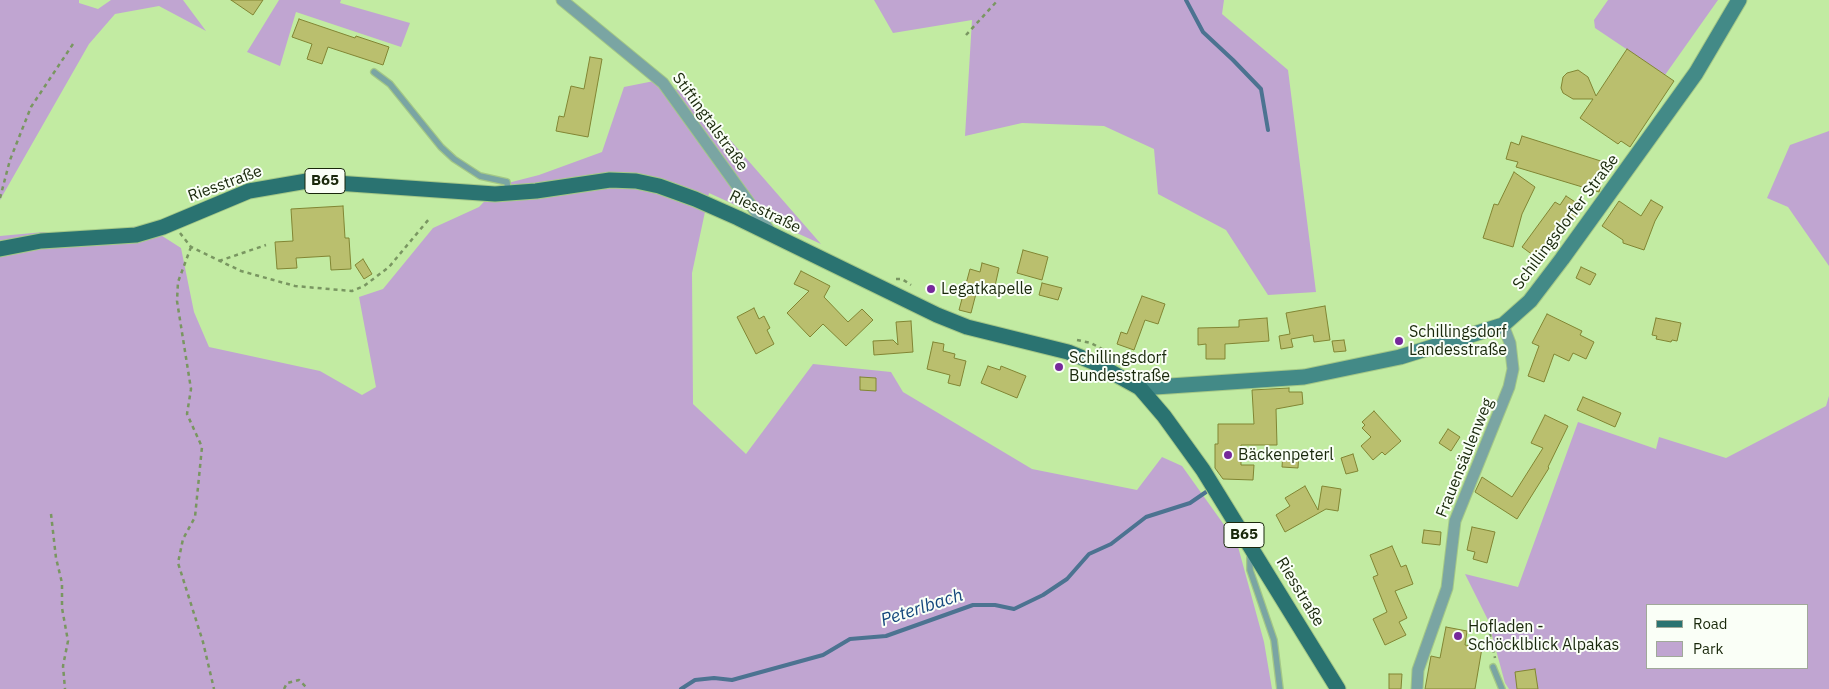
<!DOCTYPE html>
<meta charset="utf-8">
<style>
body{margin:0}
#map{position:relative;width:1829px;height:689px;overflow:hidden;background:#c2eba2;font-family:"IBM Plex Sans",sans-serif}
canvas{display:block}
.legend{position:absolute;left:1646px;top:604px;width:162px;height:65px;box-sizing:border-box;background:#fafff7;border:1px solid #a0a999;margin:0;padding:6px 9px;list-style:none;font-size:15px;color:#19280b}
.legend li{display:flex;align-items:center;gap:10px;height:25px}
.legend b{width:25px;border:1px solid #a0a999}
</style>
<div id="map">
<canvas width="1829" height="689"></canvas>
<ul class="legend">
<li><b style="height:6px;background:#2a7371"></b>Road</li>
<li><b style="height:14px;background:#c0a5d1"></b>Park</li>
</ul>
</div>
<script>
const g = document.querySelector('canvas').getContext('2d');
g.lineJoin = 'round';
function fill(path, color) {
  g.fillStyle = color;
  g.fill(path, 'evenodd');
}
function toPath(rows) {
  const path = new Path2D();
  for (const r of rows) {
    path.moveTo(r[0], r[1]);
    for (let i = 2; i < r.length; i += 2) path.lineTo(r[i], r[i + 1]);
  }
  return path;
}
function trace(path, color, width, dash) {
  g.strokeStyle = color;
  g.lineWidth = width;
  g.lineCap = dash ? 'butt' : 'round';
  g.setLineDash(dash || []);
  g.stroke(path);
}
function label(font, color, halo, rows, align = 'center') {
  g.font = font + ' "IBM Plex Sans",sans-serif';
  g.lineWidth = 4;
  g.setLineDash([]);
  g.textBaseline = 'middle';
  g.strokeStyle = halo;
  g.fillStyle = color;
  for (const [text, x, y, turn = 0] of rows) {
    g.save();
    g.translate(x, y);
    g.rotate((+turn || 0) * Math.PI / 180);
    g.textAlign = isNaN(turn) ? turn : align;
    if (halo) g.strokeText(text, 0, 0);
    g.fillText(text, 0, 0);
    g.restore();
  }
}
fill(toPath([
 [0,0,79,0,79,3,98,9,111,0,183,0,206,31,159,6,115,14,89,44,0,200],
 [279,0,341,0,340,3,410,23,401,47,296,12,280,66,247,52],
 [874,0,1224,0,1222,14,1288,70,1316,292,1268,295,1226,230,1158,194,1154,149,1104,126,1022,123,965,136,972,20,893,33],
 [1608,0,1718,0,1665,75,1595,28,1594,20],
 [654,81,691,95,821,244,709,193,692,273,693,404,746,454,813,364,891,372,903,392,1032,469,1137,490,1162,457,1182,466,1237,543,1264,642,1272,689,0,689,0,236,44,232,93,233,145,225,181,248,194,312,209,347,320,371,362,395,376,387,359,297,383,289,433,228,479,207,500,185,539,175,602,152,624,87],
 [1829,131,1829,266,1788,207,1767,198,1790,145],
 [1829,396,1829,689,1509,689,1505,683,1490,628,1497,626,1496,621,1489,622,1465,574,1518,587,1578,422,1656,449,1659,437,1726,458,1826,406],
 [1648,605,1808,605,1808,668,1648,668]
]), '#c0a5d1');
trace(toPath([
 [1186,0,1203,32,1233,60,1261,89,1268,130],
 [681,689,695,680,714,678,732,680,823,655,850,639,886,636,973,605,995,605,1014,609,1043,595,1067,579,1089,554,1111,544,1146,517,1190,503,1206,492]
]), '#4c7391', 4);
const building = toPath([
 [231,0,263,0,253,15,231,0],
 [299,19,355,38,356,36,389,47,383,65,328,47,322,64,307,59,312,44,292,37,299,19],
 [1627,49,1674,81,1630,147,1621,141,1618,144,1580,118,1593,99,1573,99,1563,93,1561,88,1563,77,1567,73,1578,70,1588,77,1596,96,1627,49],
 [590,57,602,59,588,137,556,131,559,116,564,117,571,86,584,89,590,57],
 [1522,136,1607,163,1599,192,1516,167,1518,162,1506,159,1511,142,1519,145,1522,136],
 [1514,172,1535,187,1522,214,1513,247,1483,238,1494,204,1498,205,1514,172],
 [1566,196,1583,207,1541,261,1522,247,1555,202,1560,205,1566,196],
 [1651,200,1663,207,1655,221,1644,250,1623,243,1623,240,1602,226,1619,201,1641,216,1651,200],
 [343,206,345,238,349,238,351,269,331,270,330,256,296,258,297,268,277,269,275,242,293,241,291,209,343,206],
 [1023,250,1048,257,1042,280,1017,273,1023,250],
 [363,259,372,274,364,279,355,265,363,259],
 [982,263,999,268,995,286,979,282,971,313,959,310,970,269,980,272,982,263],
 [1581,267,1596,274,1590,285,1576,278,1581,267],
 [801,271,830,286,824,297,848,322,862,309,873,320,846,346,823,324,810,337,787,313,809,291,794,284,801,271],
 [1042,283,1062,288,1058,300,1039,295,1042,283],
 [1142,296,1165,304,1158,324,1145,320,1134,350,1117,344,1121,332,1127,334,1142,296],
 [1325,306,1330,340,1314,342,1313,335,1291,339,1293,347,1281,349,1279,336,1290,334,1286,313,1325,306],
 [754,308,759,319,764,316,770,328,767,330,774,344,756,354,737,317,754,308],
 [1547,314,1582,331,1580,335,1594,342,1586,359,1573,353,1569,361,1554,354,1544,382,1528,376,1539,346,1532,343,1547,314],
 [1267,318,1269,341,1225,344,1225,359,1206,359,1206,344,1198,345,1198,328,1239,327,1239,320,1267,318],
 [1656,318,1681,323,1677,341,1672,340,1671,342,1656,339,1657,336,1652,335,1656,318],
 [911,321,913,352,874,355,873,341,893,340,898,345,896,322,911,321],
 [1344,340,1346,351,1334,352,1332,341,1344,340],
 [933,342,944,344,943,351,955,354,954,358,966,361,960,386,948,383,950,375,927,369,933,342],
 [988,366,1000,370,1001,366,1026,376,1017,398,981,383,988,366],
 [860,377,876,378,876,391,860,390,860,377],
 [1289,388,1289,392,1302,392,1303,404,1276,409,1277,445,1241,445,1241,465,1254,465,1253,480,1223,479,1215,468,1215,444,1218,444,1218,424,1254,424,1252,390,1289,388],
 [1583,397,1621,413,1615,427,1577,410,1583,397],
 [1374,411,1401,441,1385,455,1382,452,1373,460,1361,446,1371,437,1362,428,1365,425,1362,422,1374,411],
 [1545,415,1568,426,1548,467,1549,468,1517,519,1475,492,1482,477,1512,497,1543,448,1531,443,1545,415],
 [1448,429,1460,437,1451,451,1439,443,1448,429],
 [1283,452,1299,453,1298,468,1282,467,1283,452],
 [1353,454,1358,471,1346,474,1341,458,1353,454],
 [1305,486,1318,510,1322,486,1341,489,1338,511,1326,509,1285,532,1276,515,1290,506,1285,498,1305,486],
 [1472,527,1495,532,1487,563,1473,559,1475,552,1467,550,1472,527],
 [1424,530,1441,532,1440,545,1422,543,1424,530],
 [1392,546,1401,567,1406,565,1413,584,1395,591,1407,618,1399,622,1406,635,1385,645,1373,619,1387,612,1373,577,1378,575,1370,555,1392,546],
 [1446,627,1467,631,1465,645,1482,648,1475,689,1425,689,1431,656,1440,658,1446,627],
 [1535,669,1538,689,1517,689,1515,672,1535,669],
 [1389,674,1402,674,1401,689,1389,689,1389,674]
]);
fill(building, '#babf6e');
trace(building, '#818533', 1);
const lane = toPath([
 [374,72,390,84,441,147,454,159,480,176,507,182,508,193],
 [1250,554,1250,570,1274,640,1280,689],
 [1493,667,1502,689]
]);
const street = toPath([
 [562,0,663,83,771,233],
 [1417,689,1418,670,1447,588,1455,521,1509,387,1513,369,1510,343,1503,325]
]);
const secondary = toPath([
 [1140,388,1304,377,1400,357,1503,325,1530,301,1562,259,1696,73,1739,0]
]);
const primary = toPath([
 [0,249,41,241,136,235,163,227,249,191,307,181,495,194,536,191,610,180,636,181,659,186,695,199,738,218,937,315,967,327,1068,352,1093,362,1140,388,1164,416,1203,470,1338,689]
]);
trace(lane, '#a4c887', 8);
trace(street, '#a4c887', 13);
trace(secondary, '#a4c887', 17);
trace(primary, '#a4c887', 17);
trace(toPath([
 [966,35,998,0],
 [0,198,10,160,31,107,73,44],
 [180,233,191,247,241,271,295,286,352,291,364,286,389,267,429,219],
 [191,247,178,282,177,301,191,389,187,414,202,447,195,517,183,539,178,563,203,642,214,689],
 [219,261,266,245],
 [896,279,902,279,911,285],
 [1077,340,1091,343,1122,360],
 [51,514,56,558,62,583,62,608,68,641,63,666,65,689],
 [1488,625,1495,658],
 [284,689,287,683,299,680,308,689]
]), '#799661', 2.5, [4, 4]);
trace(lane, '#7aa5a3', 5.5);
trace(street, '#7aa5a3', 11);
trace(secondary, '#438a87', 15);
trace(primary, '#2a7371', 15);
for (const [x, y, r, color] of [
 [931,289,5,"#76299b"],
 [1399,341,5,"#76299b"],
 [1059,367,5,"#76299b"],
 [1228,455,5,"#76299b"],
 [1458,636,5,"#76299b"]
]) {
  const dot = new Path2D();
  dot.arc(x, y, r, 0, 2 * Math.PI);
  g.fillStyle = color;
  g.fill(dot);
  trace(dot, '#fafff7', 2);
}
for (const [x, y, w] of [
 [325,181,40],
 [1244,535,40]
]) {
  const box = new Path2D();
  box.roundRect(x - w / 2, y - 12.5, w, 25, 4);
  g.fillStyle = '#fafff7';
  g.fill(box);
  trace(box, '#19280b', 1);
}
label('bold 15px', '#19280b', null, [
 ["B65",325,181],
 ["B65",1244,535]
]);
label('16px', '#19280b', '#fafff7', [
 ["Stiftingtalstraße",710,122,54],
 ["Riesstraße",225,184,-20],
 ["Riesstraße",765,212,26],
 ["Schillingsdorfer Straße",1566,222,-53],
 ["Frauensäulenweg",1465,458,-68],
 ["Riesstraße",1300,592,59]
]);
label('16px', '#19280b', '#fafff7', [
 ["Legatkapelle",941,289],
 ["Schillingsdorf",1409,332],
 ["Landesstraße",1409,350],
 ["Schillingsdorf",1069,358],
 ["Bundesstraße",1069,376],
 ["Bäckenpeterl",1238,455],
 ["Hofladen -",1468,627],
 ["Schöcklblick Alpakas",1468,645]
], 'left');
label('italic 18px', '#14487c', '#fafff7', [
 ["Peterlbach",922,608,-18]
]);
</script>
